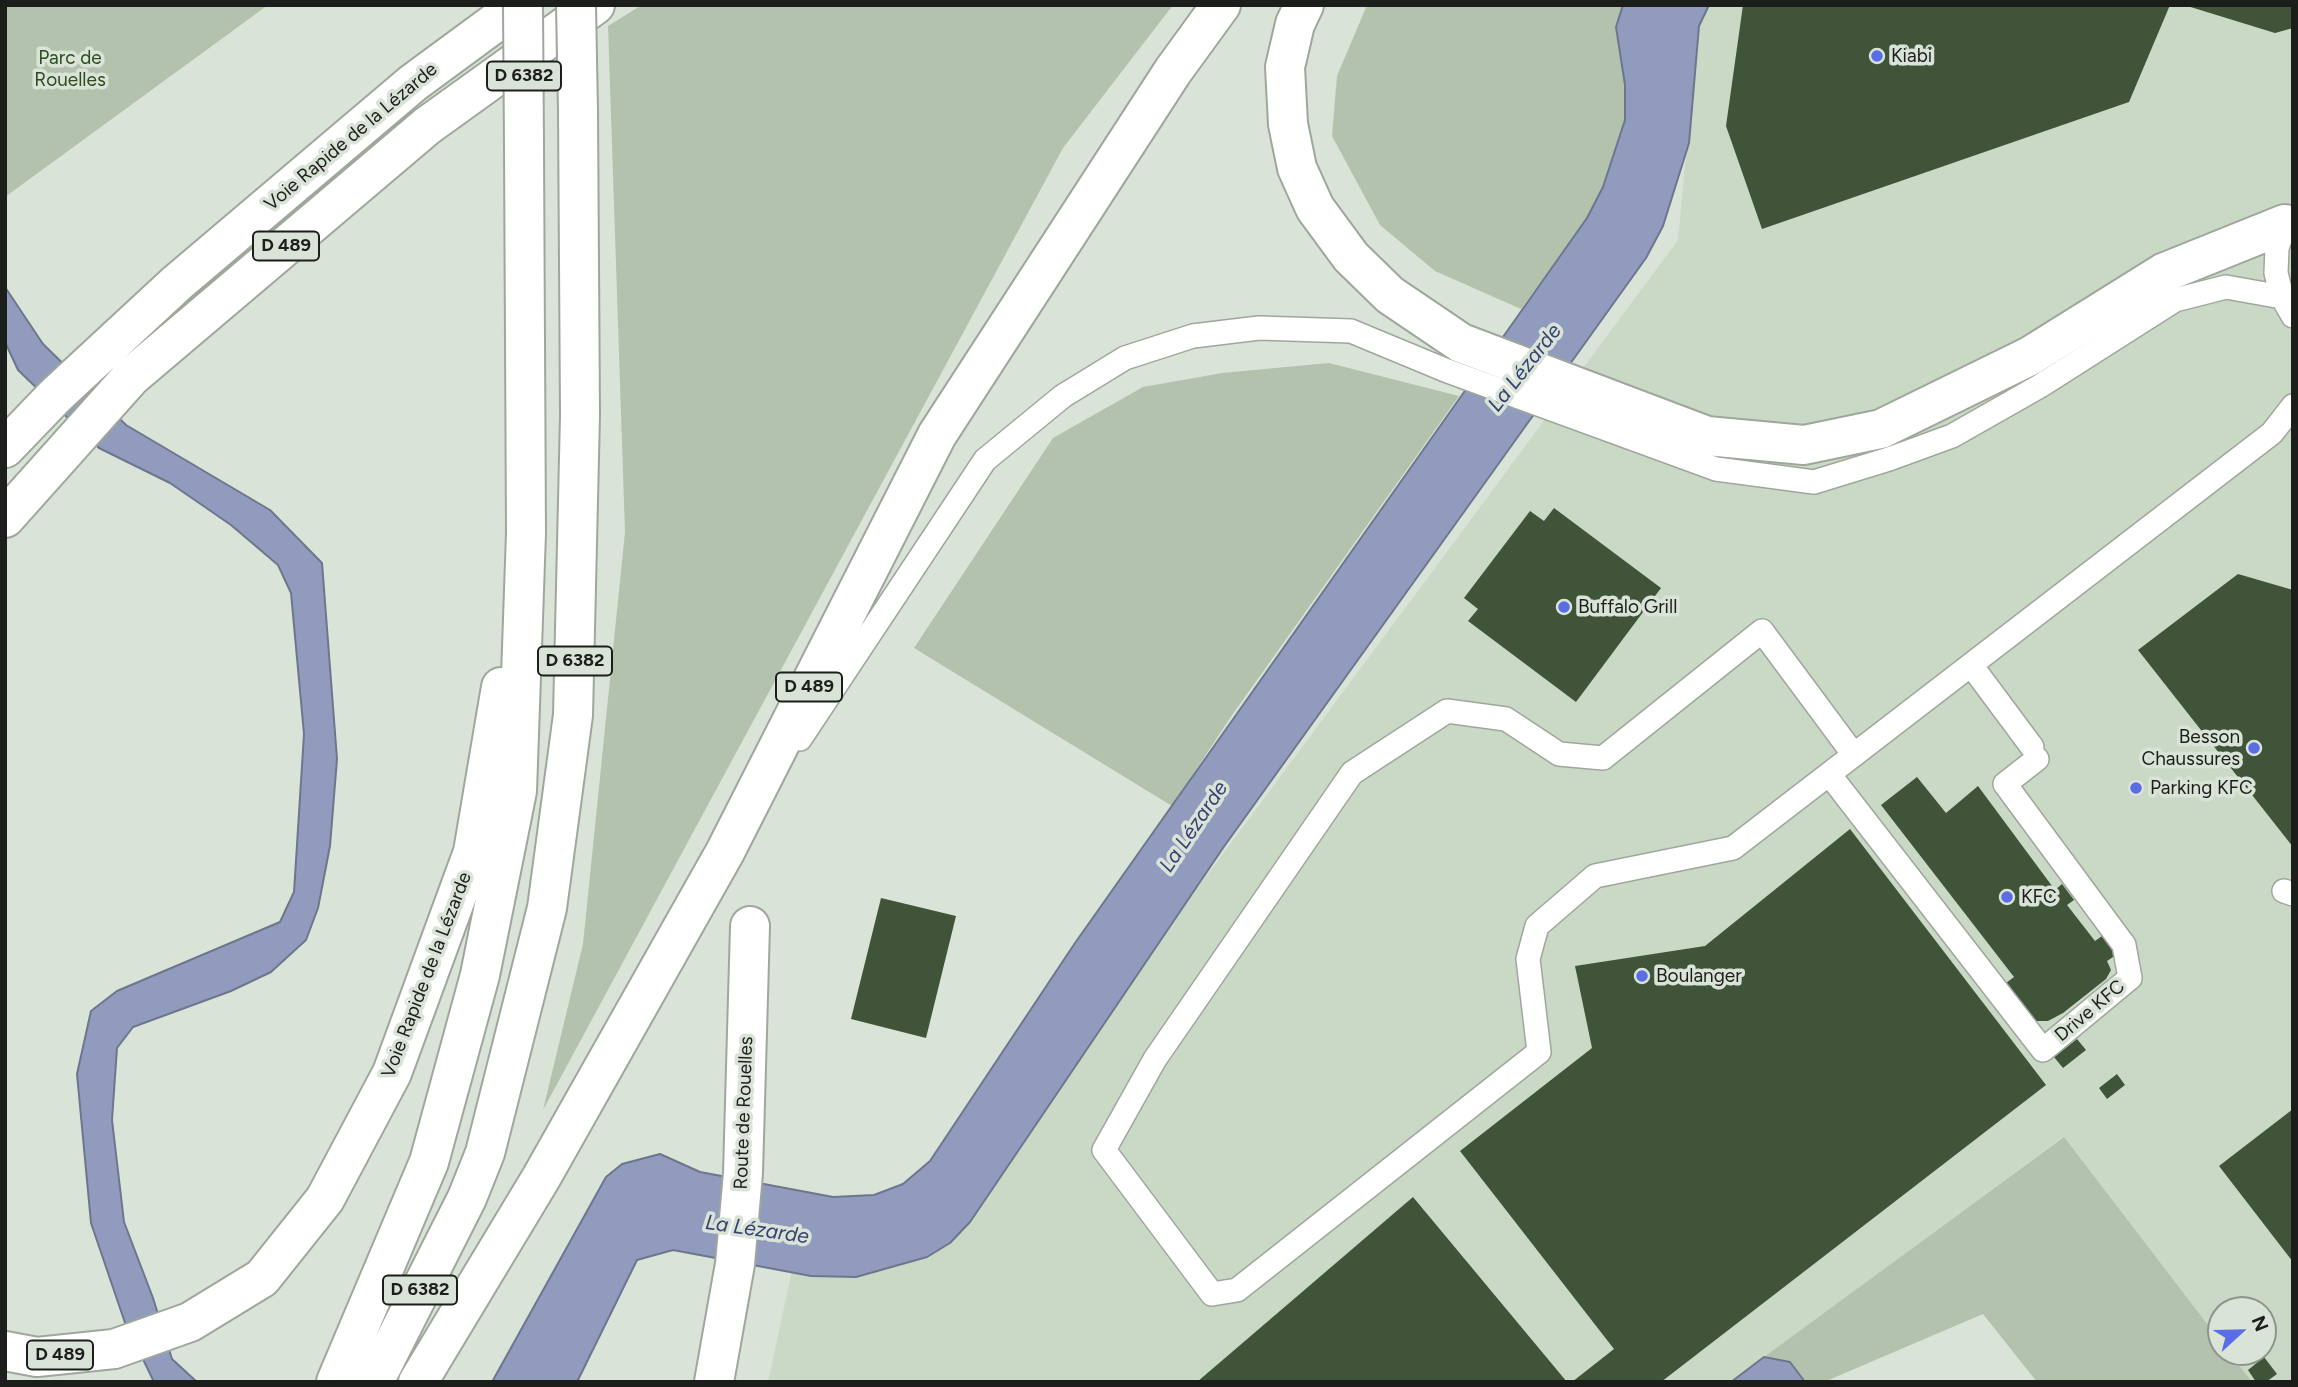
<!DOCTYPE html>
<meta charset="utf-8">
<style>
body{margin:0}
#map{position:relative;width:2298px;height:1387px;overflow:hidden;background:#dae3d7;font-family:Figtree,sans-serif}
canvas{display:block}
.frame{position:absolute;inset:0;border:7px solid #1b1e1a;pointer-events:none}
.north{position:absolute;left:2207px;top:1296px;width:70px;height:70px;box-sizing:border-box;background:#dae3d7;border:2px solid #8e948b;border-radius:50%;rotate:68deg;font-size:19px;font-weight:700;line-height:28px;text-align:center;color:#1b1e1a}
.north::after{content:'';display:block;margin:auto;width:24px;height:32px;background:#5a6de4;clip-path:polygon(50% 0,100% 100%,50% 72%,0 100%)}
</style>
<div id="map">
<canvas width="2298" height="1387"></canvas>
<div class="frame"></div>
<div class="north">N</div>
</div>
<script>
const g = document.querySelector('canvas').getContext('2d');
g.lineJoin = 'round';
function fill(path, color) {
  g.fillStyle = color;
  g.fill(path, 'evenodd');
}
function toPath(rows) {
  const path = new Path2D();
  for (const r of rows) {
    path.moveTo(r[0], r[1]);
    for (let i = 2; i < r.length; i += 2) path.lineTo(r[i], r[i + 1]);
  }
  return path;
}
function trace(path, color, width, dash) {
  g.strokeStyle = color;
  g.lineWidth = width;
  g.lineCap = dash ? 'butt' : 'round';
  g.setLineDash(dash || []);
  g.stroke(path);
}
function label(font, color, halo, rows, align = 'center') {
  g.font = font + ' Figtree,sans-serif';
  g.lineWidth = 7;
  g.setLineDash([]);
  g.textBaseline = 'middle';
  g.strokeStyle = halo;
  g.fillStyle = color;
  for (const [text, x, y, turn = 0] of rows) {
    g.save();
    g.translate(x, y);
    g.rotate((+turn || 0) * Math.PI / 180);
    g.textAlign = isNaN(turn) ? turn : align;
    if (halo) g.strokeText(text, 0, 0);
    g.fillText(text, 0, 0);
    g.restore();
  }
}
fill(toPath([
 [1700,5,2293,5,2293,1382,2252,1382,2229,1352,2263,1352,2263,1310,2221,1310,2221,1342,2063,1137,1731,1382,768,1382,793,1266,933,1245,1678,240]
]), '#cad9c6');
fill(toPath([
 [5,5,268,5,5,197],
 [642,5,1173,5,1063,148,543,1110,583,944,625,532,608,26],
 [1367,5,1679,5,1603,187,1587,218,1521,309,1435,271,1380,225,1332,136,1337,76],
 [1329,363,1459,396,1230,718,1172,806,914,648,1053,438,1143,387,1222,373],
 [2064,1137,2221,1342,2221,1352,2229,1352,2252,1382,2037,1382,1983,1314,1824,1382,1805,1382,1790,1362,1764,1357]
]), '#b2c2ad');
const water = toPath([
 [1623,5,1709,5,1699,26,1689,143,1663,226,1646,258,1223,848,970,1222,950,1243,927,1257,856,1277,811,1276,673,1250,637,1260,577,1382,492,1382,606,1177,622,1164,660,1154,700,1172,833,1197,874,1195,903,1184,930,1161,1075,943,1587,218,1603,187,1625,120,1625,85,1616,27,1623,5],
 [5,287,43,344,126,425,270,510,322,563,337,759,330,846,318,908,306,940,271,972,231,991,133,1027,117,1048,112,1120,124,1222,153,1298,172,1359,197,1382,154,1382,140,1353,136,1355,91,1223,77,1074,91,1011,117,991,280,922,294,892,304,734,291,593,278,565,231,525,170,483,99,448,18,370,5,342,5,287],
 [1764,1357,1790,1362,1805,1382,1731,1382,1764,1357]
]);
fill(water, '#919bbe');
trace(water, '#6e768d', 2);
fill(toPath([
 [1743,5,2170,5,2129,102,1762,229,1726,126],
 [2184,5,2293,5,2293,28,2275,33],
 [1554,508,1661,588,1576,702,1468,621,1478,609,1464,598,1530,511,1544,521],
 [2238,574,2293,590,2293,847,2138,650],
 [1917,777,1946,813,1978,786,2055,890,2062,884,2074,900,2067,905,2095,941,2102,936,2116,955,2107,961,2111,970,2106,979,2063,1013,2048,1021,2030,1021,2002,986,2014,977,1881,805],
 [1850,829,2046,1085,1661,1382,1572,1382,1614,1349,1460,1151,1592,1048,1575,966,1705,946],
 [881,898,956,916,926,1038,851,1019],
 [2077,1039,2086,1050,2063,1068,2054,1057],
 [2117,1074,2125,1085,2107,1099,2099,1088],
 [2293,1109,2293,1262,2219,1166],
 [1413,1197,1567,1382,1197,1382],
 [2264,1357,2277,1374,2266,1382,2256,1382,2248,1370]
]), '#3f5438');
const lane = toPath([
 [2287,220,2277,248,2276,273,2282,297,2293,316],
 [1971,665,2032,747],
 [800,739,985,460,1063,396,1125,358,1193,336,1259,328,1351,331,1445,370,1716,469,1814,482,1889,459,1952,436,2040,386,2175,300,2226,287,2282,297],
 [1854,755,1762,631,1603,758,1559,754,1506,719,1447,711,1352,773,1155,1059,1104,1150,1212,1294,1237,1290,1539,1052,1528,959,1537,926,1595,876,1733,848,2272,433,2293,406],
 [1829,774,2043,1050,2130,978,2124,945,2005,784,2037,759],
 [2284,891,2293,894]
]);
const street = toPath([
 [714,1382,735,1264,743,1173,750,926]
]);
const highway = toPath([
 [1304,5,1295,24,1285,67,1288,124,1297,168,1315,208,1351,257,1390,295,1461,343,1707,436,1804,445,1881,429,2030,356,2163,273,2285,224],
 [5,448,55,396,177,283,413,83,519,5],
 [5,518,131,377,427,126,595,5],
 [5,1351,37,1357,114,1349,190,1322,262,1278,325,1199,392,1073,473,852,501,687],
 [336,1382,429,1162,480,975,517,791,526,533,524,147],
 [374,1382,467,1198,485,1153,547,908,573,715,580,415,578,111],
 [418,1382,541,1178,725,852,937,435,1173,71,1221,5]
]);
trace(lane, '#9fa79c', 26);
trace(street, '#9fa79c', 42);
trace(highway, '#9fa79c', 42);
trace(lane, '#fff', 23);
trace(street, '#fff', 38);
trace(highway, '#fff', 38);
const highwayBridge = toPath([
 [523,5,524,147],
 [576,5,578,111]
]);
trace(highwayBridge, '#9fa79c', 42, []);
trace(highwayBridge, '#fff', 38);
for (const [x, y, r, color] of [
 [1877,56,7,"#5a6de4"],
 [1564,607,7,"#5a6de4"],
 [2254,748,7,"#5a6de4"],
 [2136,788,7,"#5a6de4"],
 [2007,897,7,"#5a6de4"],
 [1642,976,7,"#5a6de4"]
]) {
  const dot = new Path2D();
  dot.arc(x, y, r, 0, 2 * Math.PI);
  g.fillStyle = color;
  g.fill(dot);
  trace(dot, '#dae3d7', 2.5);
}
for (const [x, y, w] of [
 [524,76,74],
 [286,246,66],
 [575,661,74],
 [809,687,66],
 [420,1290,74],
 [60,1355,66]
]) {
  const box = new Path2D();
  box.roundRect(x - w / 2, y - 14.5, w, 29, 5);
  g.fillStyle = '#dae3d7';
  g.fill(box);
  trace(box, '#1b1e1a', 2);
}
label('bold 18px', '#1b1e1a', null, [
 ["D 6382",524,76],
 ["D 489",286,246],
 ["D 6382",575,661],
 ["D 489",809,687],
 ["D 6382",420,1290],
 ["D 489",60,1355]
]);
label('19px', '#1b1e1a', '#dae3d7', [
 ["Kiabi",1891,56],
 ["Buffalo Grill",1578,607],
 ["Besson",2240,737,"right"],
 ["Chaussures",2240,759,"right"],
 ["Parking KFC",2150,788],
 ["KFC",2021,897],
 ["Boulanger",1656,976]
], 'left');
label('19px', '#2b4c1f', '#dae3d7', [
 ["Parc de",70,58],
 ["Rouelles",70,80]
]);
label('19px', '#1b1e1a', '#dae3d7', [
 ["Voie Rapide de la Lézarde",351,137,-40],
 ["Voie Rapide de la Lézarde",427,975,-69],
 ["Drive KFC",2090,1011,-40],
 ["Route de Rouelles",744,1113,-88]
]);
label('italic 21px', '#364171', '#dae3d7', [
 ["La Lézarde",1525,368,-52],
 ["La Lézarde",1194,827,-56],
 ["La Lézarde",757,1230,8]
]);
</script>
